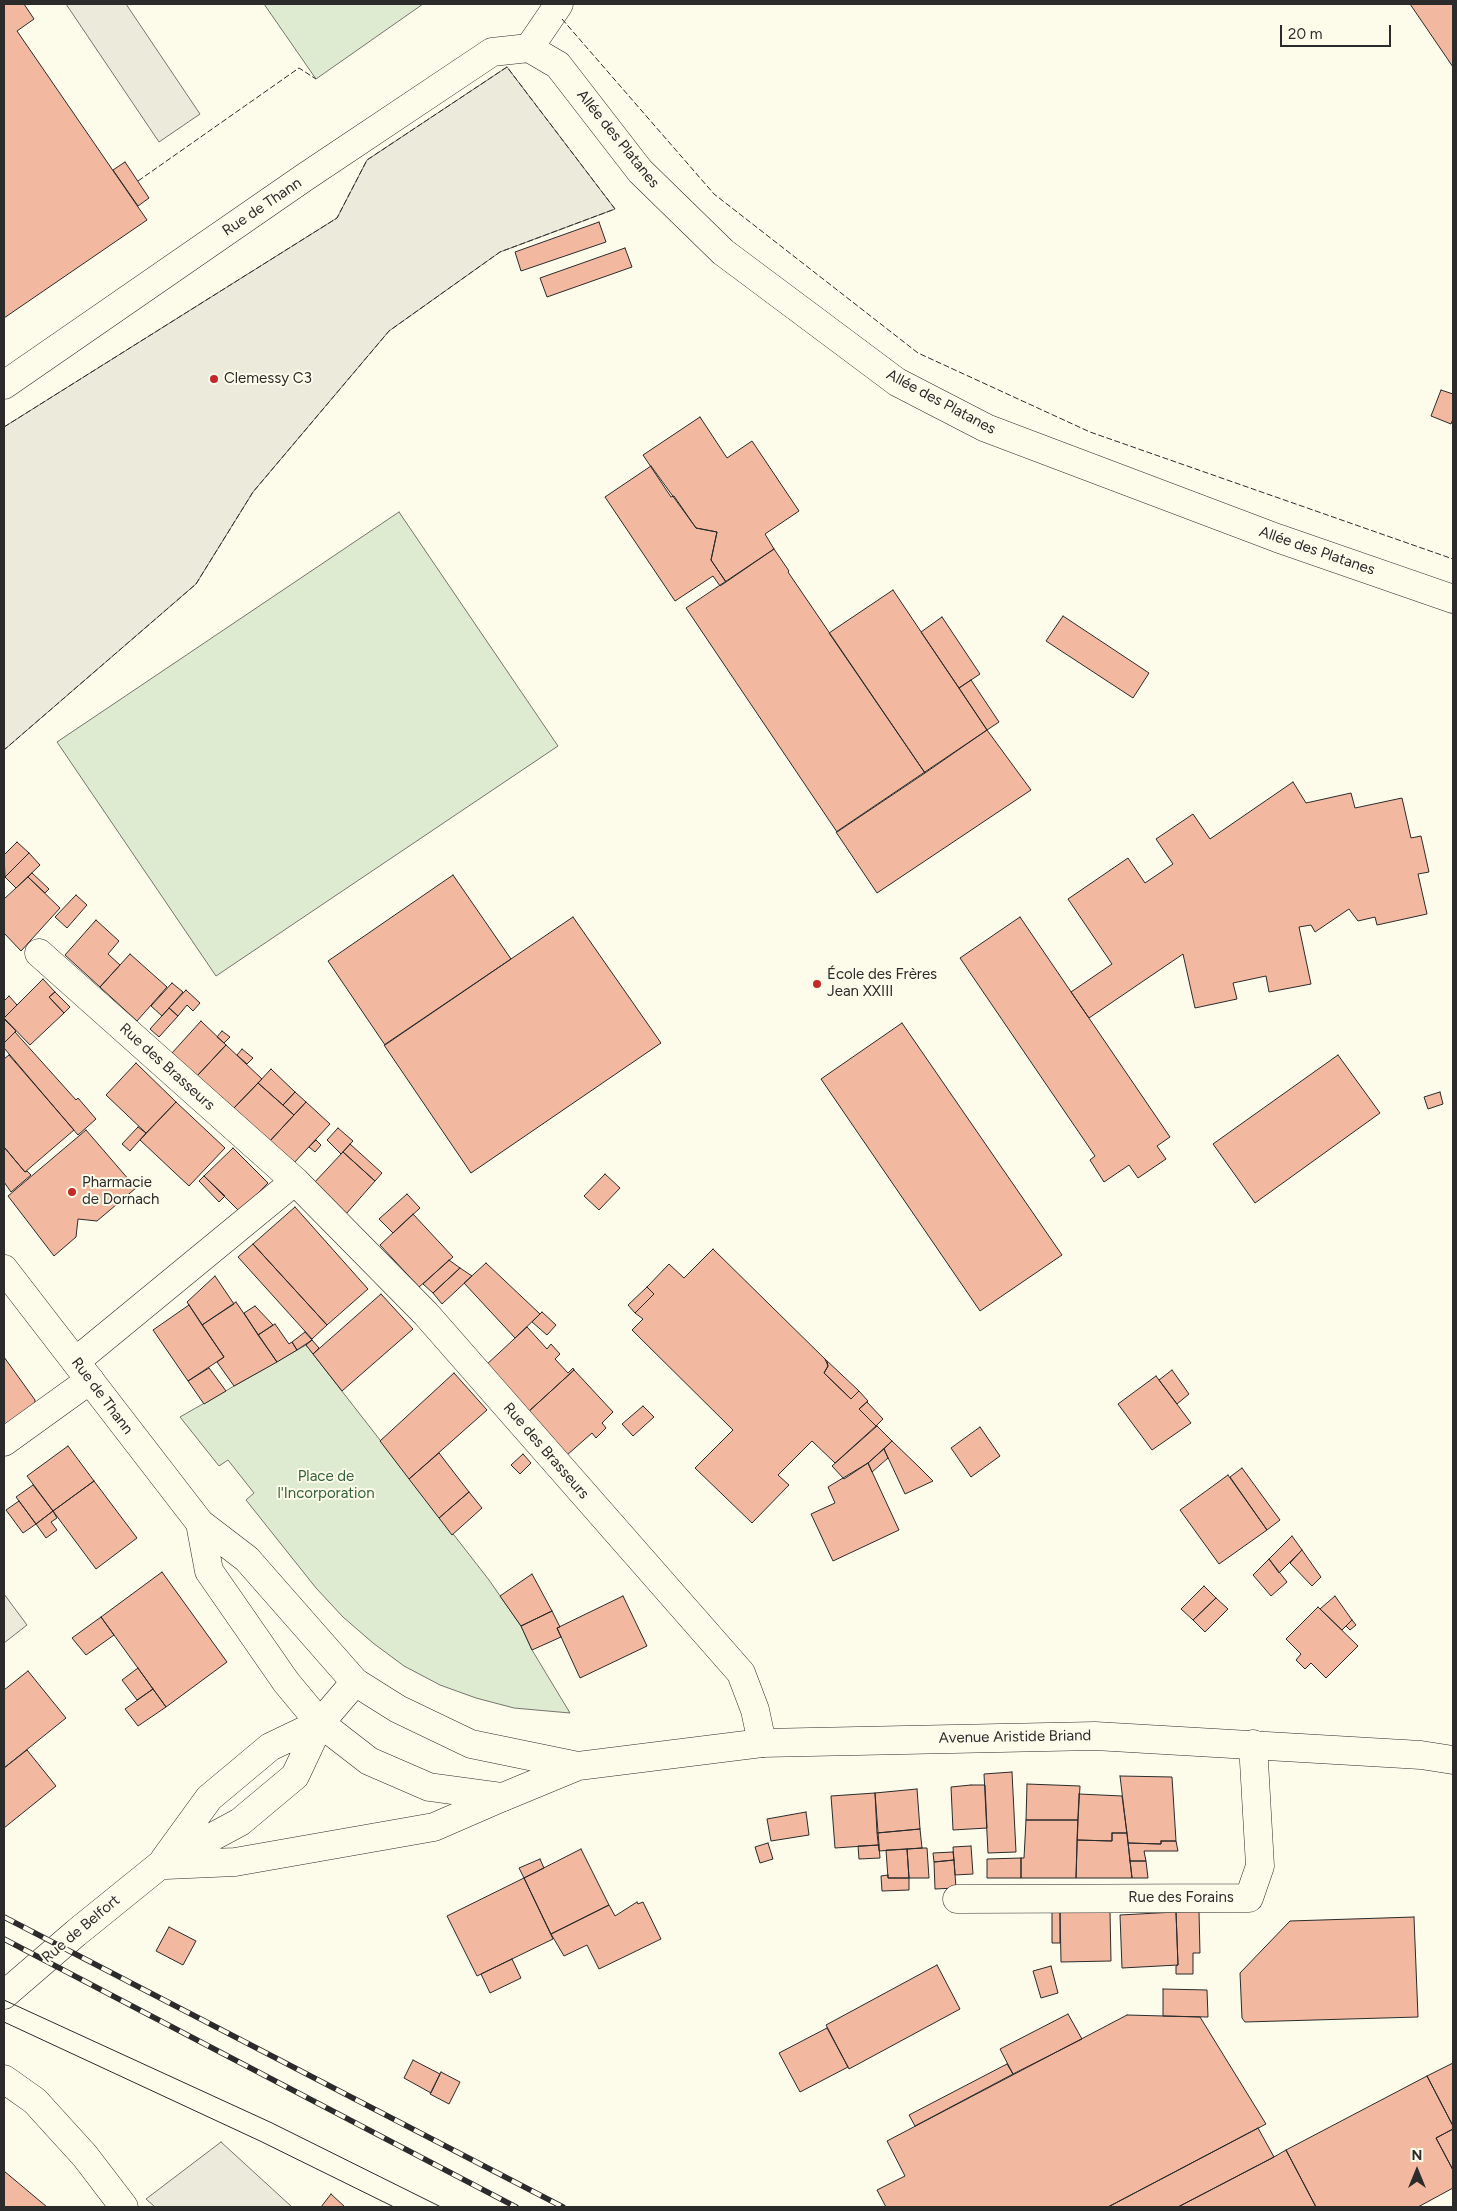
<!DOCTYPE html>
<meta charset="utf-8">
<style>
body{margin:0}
#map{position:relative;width:1457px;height:2211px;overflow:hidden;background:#fdfbea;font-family:Figtree,sans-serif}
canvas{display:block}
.frame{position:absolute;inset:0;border:5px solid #2b2b2b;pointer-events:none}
.north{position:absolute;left:1392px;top:2146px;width:50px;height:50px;-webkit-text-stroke:4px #fdfbea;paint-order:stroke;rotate:0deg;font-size:14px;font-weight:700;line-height:20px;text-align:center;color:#2b2b2b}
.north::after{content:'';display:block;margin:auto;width:18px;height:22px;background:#2b2b2b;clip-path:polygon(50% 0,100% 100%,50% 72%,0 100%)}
.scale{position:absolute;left:1280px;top:25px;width:111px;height:22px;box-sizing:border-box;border:2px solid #2b2b2b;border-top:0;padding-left:6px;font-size:15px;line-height:18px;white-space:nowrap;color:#2b2b2b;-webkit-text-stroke:4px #fdfbea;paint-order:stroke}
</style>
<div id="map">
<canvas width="1457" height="2211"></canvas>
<div class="frame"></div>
<div class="north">N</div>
<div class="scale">20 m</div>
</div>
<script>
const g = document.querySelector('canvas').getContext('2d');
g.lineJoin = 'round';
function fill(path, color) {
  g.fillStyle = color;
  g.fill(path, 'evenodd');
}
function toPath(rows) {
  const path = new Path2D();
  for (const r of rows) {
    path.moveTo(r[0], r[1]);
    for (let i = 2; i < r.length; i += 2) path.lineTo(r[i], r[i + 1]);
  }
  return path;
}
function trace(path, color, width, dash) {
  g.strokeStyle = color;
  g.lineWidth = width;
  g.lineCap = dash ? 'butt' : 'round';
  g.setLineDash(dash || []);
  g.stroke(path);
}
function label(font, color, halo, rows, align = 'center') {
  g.font = font + ' Figtree,sans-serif';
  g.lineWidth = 4;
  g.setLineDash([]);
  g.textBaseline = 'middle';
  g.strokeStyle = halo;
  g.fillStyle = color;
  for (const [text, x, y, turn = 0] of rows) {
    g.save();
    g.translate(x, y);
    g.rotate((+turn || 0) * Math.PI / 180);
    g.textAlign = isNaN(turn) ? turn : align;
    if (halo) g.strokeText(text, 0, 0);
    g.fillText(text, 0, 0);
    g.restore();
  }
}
const green = toPath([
 [264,4,423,4,316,79,264,4],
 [399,512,558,746,216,976,57,742,399,512],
 [306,1345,489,1580,521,1626,532,1650,570,1713,514,1708,476,1698,440,1685,404,1666,373,1643,343,1617,316,1588,246,1500,254,1493,228,1460,219,1466,180,1417,306,1345]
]);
fill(green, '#deebd1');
trace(green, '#74746e', 1);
const parking = toPath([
 [66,4,126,4,200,114,159,142,66,4],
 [507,67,615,209,500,252,389,331,253,492,196,584,4,750,4,427,337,218,367,160,507,67],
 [4,1594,27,1625,4,1643,4,1594],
 [221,2142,292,2207,155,2207,146,2199,221,2142]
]);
fill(parking, '#eceadb');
trace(parking, '#74746e', 1);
const building = toPath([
 [4,4,24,4,34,19,17,31,147,220,4,318,4,4],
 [1410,4,1453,4,1453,67,1410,4],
 [125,162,149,198,138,206,113,170,125,162],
 [599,222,606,242,521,271,515,252,599,222],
 [625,248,632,267,547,297,540,278,625,248],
 [1441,390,1453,394,1453,419,1451,424,1431,416,1441,390],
 [700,417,727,458,752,441,799,511,765,534,774,549,726,582,711,560,717,532,696,528,674,496,671,497,643,455,700,417],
 [651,466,696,528,717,532,711,560,726,582,720,586,713,576,675,601,605,497,651,466],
 [774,549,789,571,788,572,925,773,837,832,686,608,774,549],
 [893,590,987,730,925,773,829,633,893,590],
 [1063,616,1149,673,1133,698,1046,641,1063,616],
 [942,617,980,674,959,688,921,632,942,617],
 [971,680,999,722,987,730,959,688,971,680],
 [987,730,1031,790,877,893,836,832,987,730],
 [1293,782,1306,803,1351,793,1355,808,1402,798,1411,838,1421,836,1429,872,1418,874,1427,914,1377,925,1375,917,1358,921,1349,909,1315,932,1311,925,1299,927,1311,984,1269,992,1266,976,1233,983,1237,999,1195,1008,1183,954,1089,1018,1071,992,1112,964,1068,899,1128,858,1145,883,1173,864,1156,839,1193,814,1210,839,1293,782],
 [17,842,29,853,5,877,4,855,17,842],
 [29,853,40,865,16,888,5,877,29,853],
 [32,873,49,889,45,893,28,877,32,873],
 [453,875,511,959,385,1045,328,961,453,875],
 [28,877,60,908,21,951,4,933,4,899,28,877],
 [76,895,87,905,67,928,55,917,76,895],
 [573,917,661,1043,471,1173,384,1045,573,917],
 [1020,917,1170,1137,1157,1146,1166,1159,1138,1178,1129,1165,1104,1182,1090,1160,1095,1156,960,958,1020,917],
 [96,920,119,941,108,954,120,965,100,987,65,955,96,920],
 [130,954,167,987,137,1021,100,987,130,954],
 [43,979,55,992,49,997,64,1013,30,1045,4,1018,43,979],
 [172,983,183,992,162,1016,151,1006,172,983],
 [186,990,200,1003,193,1011,187,1005,178,1016,169,1008,186,990],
 [55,992,70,1007,64,1013,49,997,55,992],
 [9,996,17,1005,4,1018,4,1001,9,996],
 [169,1008,178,1016,159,1037,150,1029,169,1008],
 [4,1019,16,1031,4,1043,4,1019],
 [201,1021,226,1045,197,1076,172,1053,201,1021],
 [902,1023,1062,1255,980,1311,821,1079,902,1023],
 [222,1031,230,1037,224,1043,217,1037,222,1031],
 [15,1032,76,1100,78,1098,96,1119,78,1135,4,1048,4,1043,15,1032],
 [226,1045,262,1079,233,1109,197,1076,226,1045],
 [242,1049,253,1058,247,1064,237,1055,242,1049],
 [9,1055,74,1130,25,1172,4,1147,4,1059,9,1055],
 [1338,1055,1380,1113,1255,1203,1213,1144,1338,1055],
 [136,1063,176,1102,146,1133,106,1095,136,1063],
 [271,1069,295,1092,283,1105,258,1083,271,1069],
 [258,1083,294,1115,269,1142,233,1109,258,1083],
 [295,1092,306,1102,294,1115,283,1105,295,1092],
 [1440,1092,1443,1104,1428,1109,1424,1097,1440,1092],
 [176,1102,225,1148,189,1186,140,1140,176,1102],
 [306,1102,330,1124,293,1164,269,1142,306,1102],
 [138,1127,146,1133,130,1151,122,1144,138,1127],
 [338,1128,353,1141,341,1154,327,1140,338,1128],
 [86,1130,136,1188,97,1221,78,1219,76,1237,54,1256,8,1196,86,1130],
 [316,1140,321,1145,315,1152,309,1147,316,1140],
 [350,1144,382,1173,375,1181,343,1152,350,1144],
 [4,1147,25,1172,27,1171,31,1175,11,1192,4,1182,4,1147],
 [233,1148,268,1183,240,1212,204,1176,233,1148],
 [343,1152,375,1181,346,1214,313,1184,343,1152],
 [605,1174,620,1188,599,1210,584,1196,605,1174],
 [204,1176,225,1196,219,1202,199,1181,204,1176],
 [407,1194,420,1208,393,1233,379,1219,407,1194],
 [295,1207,368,1289,327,1325,253,1244,295,1207],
 [413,1214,453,1257,419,1287,380,1245,413,1214],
 [253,1244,327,1325,312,1339,238,1257,253,1244],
 [713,1249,827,1361,828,1366,824,1373,851,1399,859,1391,868,1401,859,1409,876,1426,835,1463,812,1441,778,1475,789,1485,752,1523,695,1468,733,1430,632,1330,643,1319,635,1313,654,1294,647,1287,669,1264,684,1278,713,1249],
 [449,1260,460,1268,433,1293,423,1284,449,1260],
 [486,1263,540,1314,515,1338,464,1283,486,1263],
 [460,1268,472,1276,442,1304,433,1293,460,1268],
 [215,1276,234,1304,202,1325,187,1302,215,1276],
 [647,1287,654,1294,635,1313,628,1305,647,1287],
 [381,1294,413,1329,342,1391,313,1354,381,1294],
 [236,1302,277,1362,234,1386,217,1362,224,1357,202,1325,236,1302],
 [189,1305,224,1357,188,1381,153,1330,189,1305],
 [255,1306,273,1325,258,1335,244,1313,255,1306],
 [542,1312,556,1325,547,1335,532,1322,542,1312],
 [275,1324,289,1344,292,1342,297,1350,277,1362,258,1335,275,1324],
 [527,1327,547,1349,551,1344,560,1354,555,1359,568,1373,573,1368,574,1370,527,1413,485,1366,527,1327],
 [305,1332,312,1340,297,1350,292,1342,305,1332],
 [312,1340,319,1348,313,1354,306,1345,312,1340],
 [4,1357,35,1400,34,1411,4,1432,4,1357],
 [825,1359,859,1391,851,1399,824,1373,828,1366,825,1359],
 [209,1368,226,1391,204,1404,188,1381,209,1368],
 [574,1370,613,1412,602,1423,606,1428,596,1438,592,1433,567,1455,527,1413,574,1370],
 [1172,1370,1189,1394,1177,1404,1159,1380,1172,1370],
 [454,1373,487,1410,409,1479,380,1441,454,1373],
 [1156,1376,1191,1423,1152,1450,1118,1404,1156,1376],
 [867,1402,883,1419,876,1426,859,1409,867,1402],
 [643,1406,654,1417,633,1436,622,1424,643,1406],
 [877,1426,892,1441,868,1463,844,1479,832,1466,877,1426],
 [980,1427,1000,1456,971,1477,951,1448,980,1427],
 [892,1441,919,1467,933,1481,905,1494,884,1449,892,1441],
 [68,1446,94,1481,53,1511,27,1476,68,1446],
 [884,1449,888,1458,872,1472,868,1463,884,1449],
 [439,1453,469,1492,439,1518,409,1479,439,1453],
 [523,1454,531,1463,520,1474,511,1465,523,1454],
 [868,1463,899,1530,833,1561,811,1514,835,1503,828,1487,868,1463],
 [1242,1468,1280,1520,1267,1530,1230,1477,1242,1468],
 [1228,1475,1267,1530,1219,1564,1180,1510,1228,1475],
 [94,1481,137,1538,96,1569,53,1511,94,1481],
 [33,1485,53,1511,36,1524,16,1497,33,1485],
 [469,1492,482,1508,452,1535,439,1518,469,1492],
 [19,1501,36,1524,23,1533,6,1510,19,1501],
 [53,1511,57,1518,51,1522,57,1530,46,1538,36,1524,53,1511],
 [1292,1536,1302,1550,1279,1573,1269,1559,1292,1536],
 [1302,1550,1321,1577,1312,1586,1290,1563,1302,1550],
 [1269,1559,1287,1582,1271,1596,1253,1575,1269,1559],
 [162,1572,227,1662,166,1707,101,1617,162,1572],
 [532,1574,552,1611,521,1626,500,1596,532,1574],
 [1204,1586,1216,1598,1193,1620,1181,1609,1204,1586],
 [623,1596,647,1646,580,1678,557,1628,623,1596],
 [1335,1596,1352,1620,1342,1630,1320,1609,1335,1596],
 [1216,1598,1228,1609,1205,1632,1193,1620,1216,1598],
 [1318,1607,1358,1646,1326,1678,1311,1663,1305,1669,1296,1660,1301,1654,1286,1639,1318,1607],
 [552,1611,560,1627,557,1628,561,1637,532,1650,521,1626,552,1611],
 [101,1617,114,1635,86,1655,72,1638,101,1617],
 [1352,1620,1356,1625,1350,1630,1346,1626,1352,1620],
 [138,1668,153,1689,137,1700,122,1680,138,1668],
 [28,1671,66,1718,4,1768,4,1690,28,1671],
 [153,1689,166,1707,138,1726,125,1709,153,1689],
 [27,1750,56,1786,4,1828,4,1768,27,1750],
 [1012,1772,1016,1852,988,1853,984,1774,1012,1772],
 [1120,1776,1172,1777,1176,1841,1161,1841,1161,1844,1128,1843,1120,1776],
 [1027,1784,1080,1786,1078,1820,1026,1820,1027,1784],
 [971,1785,985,1785,987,1828,953,1830,951,1787,971,1785],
 [917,1789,920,1829,877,1833,875,1793,917,1789],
 [875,1793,879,1845,835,1848,831,1796,875,1793],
 [1079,1794,1122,1796,1127,1833,1112,1833,1112,1841,1077,1840,1079,1794],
 [806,1812,809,1835,771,1841,767,1819,806,1812],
 [1026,1820,1078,1820,1076,1878,1021,1878,1021,1858,1024,1858,1026,1820],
 [920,1829,922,1848,879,1851,877,1833,920,1829],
 [1112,1833,1127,1833,1132,1878,1076,1878,1077,1840,1112,1841,1112,1833],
 [1161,1841,1176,1841,1178,1851,1144,1851,1146,1861,1130,1861,1128,1843,1161,1844,1161,1841],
 [768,1843,773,1859,760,1863,755,1847,768,1843],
 [879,1845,880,1858,859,1859,858,1846,879,1845],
 [971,1846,973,1874,955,1875,953,1847,971,1846],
 [922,1848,927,1848,929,1878,909,1878,907,1849,922,1848],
 [581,1849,609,1905,551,1934,524,1878,581,1849],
 [907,1849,909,1878,888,1878,886,1850,907,1849],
 [953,1852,954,1860,934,1862,933,1853,953,1852],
 [1021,1858,1021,1878,987,1878,987,1859,1021,1858],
 [540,1859,544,1868,524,1878,519,1868,540,1859],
 [954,1860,956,1888,935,1889,934,1862,954,1860],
 [1130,1861,1146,1861,1148,1878,1132,1878,1130,1861],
 [888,1875,888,1878,909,1878,909,1890,882,1891,881,1876,888,1875],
 [524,1878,553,1939,477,1976,447,1916,524,1878],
 [637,1902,638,1904,643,1902,661,1939,599,1969,587,1945,564,1956,551,1934,609,1905,615,1916,637,1902],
 [1199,1911,1200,1953,1193,1953,1193,1974,1176,1974,1176,1966,1178,1965,1176,1912,1199,1911],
 [1052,1912,1060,1912,1060,1943,1052,1943,1052,1912],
 [1060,1912,1110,1912,1111,1961,1061,1962,1060,1912],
 [1176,1912,1178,1965,1122,1968,1120,1915,1176,1912],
 [1414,1917,1418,2017,1245,2022,1242,2018,1240,1973,1290,1921,1414,1917],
 [169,1927,196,1941,183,1965,156,1951,169,1927],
 [512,1959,521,1978,490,1993,481,1974,512,1959],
 [937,1965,960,2009,849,2069,826,2025,937,1965],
 [1051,1966,1058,1993,1041,1998,1033,1971,1051,1966],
 [1163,1989,1207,1990,1208,2017,1163,2016,1163,1989],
 [1068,2014,1082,2039,1013,2074,1000,2049,1068,2014],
 [1127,2015,1200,2017,1266,2124,1108,2207,886,2207,877,2190,905,2176,887,2141,1127,2015],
 [827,2028,848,2067,800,2092,779,2053,827,2028],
 [413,2060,440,2074,431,2093,404,2078,413,2060],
 [1453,2063,1453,2126,1427,2076,1453,2063],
 [1007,2064,1013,2074,915,2126,909,2115,1007,2064],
 [441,2072,460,2082,449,2104,430,2094,441,2072],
 [1427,2076,1453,2126,1453,2129,1436,2138,1453,2170,1453,2188,1418,2207,1316,2207,1286,2150,1427,2076],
 [1258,2128,1274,2157,1178,2207,1108,2207,1258,2128],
 [1453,2129,1453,2170,1436,2138,1453,2129],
 [1286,2150,1316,2207,1178,2207,1274,2157,1286,2150],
 [4,2171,47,2207,4,2207,4,2171],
 [331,2194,345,2207,321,2207,331,2194]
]);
fill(building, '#f2b8a0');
trace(building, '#2b2b2b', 1);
const minor = toPath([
 [529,48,558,65,640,171,723,252,897,382,986,428,1277,538,1453,599],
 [529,48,559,4],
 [4,385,305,177,492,52,529,48],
 [39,953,295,1181,426,1314,741,1673,755,1710,762,1743],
 [76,1361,295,1181],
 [4,1442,90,1380],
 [164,1860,209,1798,270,1747,320,1723],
 [166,1865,235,1862,434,1827,503,1797],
 [957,1899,1249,1898,1260,1866,1253,1744],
 [4,1995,76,1933,160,1865,240,1822,295,1776,320,1723,355,1682],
 [4,2079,35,2101,85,2156,124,2207]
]);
const primary = toPath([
 [4,1269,200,1523,247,1559,355,1682,398,1709,471,1744,578,1766],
 [200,1523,209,1571,286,1682,320,1723,369,1761,429,1787,503,1797,578,1766,762,1743,1095,1736,1421,1755,1453,1760]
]);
trace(minor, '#2b2b2b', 29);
trace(primary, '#2b2b2b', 29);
trace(minor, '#fdfbea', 28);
trace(primary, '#fdfbea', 28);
trace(toPath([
 [4,2000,272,2123,441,2207],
 [4,2022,260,2141,394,2207]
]), '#2b2b2b', 1);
const rail = toPath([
 [4,1917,563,2207],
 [4,1939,516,2207]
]);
trace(rail, '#2b2b2b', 5.5);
trace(rail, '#fdfbea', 4, [11]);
trace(toPath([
 [562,19,714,194,918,353,1090,432,1453,559],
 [138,181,299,68,316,79],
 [4,427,337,218,367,160,507,67,615,209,500,252,389,331,253,492,196,584,4,750]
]), '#2b2b2b', 1, [6, 2.5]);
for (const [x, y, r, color] of [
 [214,379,5,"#c62828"],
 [817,984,5,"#c62828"],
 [72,1192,5,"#c62828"]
]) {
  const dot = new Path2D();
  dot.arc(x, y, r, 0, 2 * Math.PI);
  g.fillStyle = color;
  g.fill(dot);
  trace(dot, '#fdfbea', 2);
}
label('15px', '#2b2b2b', '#fdfbea', [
 ["Allée des Platanes",618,139,51],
 ["Rue de Thann",262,207,-34],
 ["Allée des Platanes",941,402,28],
 ["Allée des Platanes",1317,551,19],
 ["Rue des Brasseurs",167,1067,42],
 ["Rue de Thann",102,1396,53],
 ["Rue des Brasseurs",546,1451,49],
 ["Avenue Aristide Briand",1015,1737,-1],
 ["Rue des Forains",1181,1898],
 ["Rue de Belfort",81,1929,-40]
]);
label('15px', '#2b2b2b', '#fdfbea', [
 ["Clemessy C3",224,379],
 ["École des Frères",827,975],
 ["Jean XXIII",827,992],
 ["Pharmacie",82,1183],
 ["de Dornach",82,1200]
], 'left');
label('15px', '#34623c', '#fdfbea', [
 ["Place de",326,1477],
 ["l'Incorporation",326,1494]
]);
</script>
